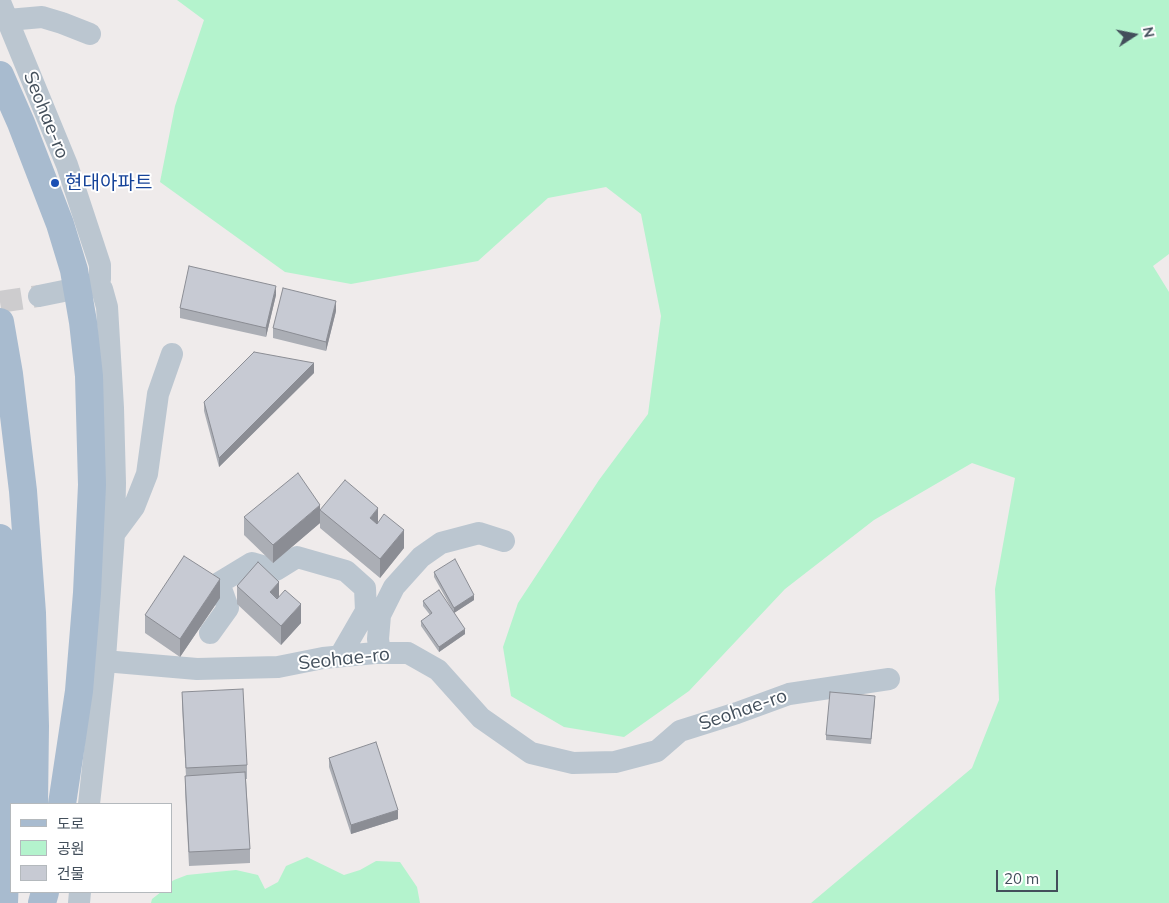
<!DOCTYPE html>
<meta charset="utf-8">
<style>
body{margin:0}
#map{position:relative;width:1169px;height:903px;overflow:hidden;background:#efebeb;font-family:Mulish,"Noto Sans KR",sans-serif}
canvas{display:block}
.legend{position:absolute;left:10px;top:803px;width:162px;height:90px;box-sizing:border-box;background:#fff;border:1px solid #b4b9bd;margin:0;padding:6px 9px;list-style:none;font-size:15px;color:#434f5b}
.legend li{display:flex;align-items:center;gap:10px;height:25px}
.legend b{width:25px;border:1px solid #b4b9bd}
.north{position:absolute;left:1109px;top:10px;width:50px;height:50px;-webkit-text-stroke:4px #fff;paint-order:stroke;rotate:79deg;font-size:14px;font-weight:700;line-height:20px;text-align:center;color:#434f5b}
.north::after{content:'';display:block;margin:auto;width:18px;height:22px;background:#434f5b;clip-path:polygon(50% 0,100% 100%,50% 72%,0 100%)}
.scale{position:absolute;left:996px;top:870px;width:62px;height:22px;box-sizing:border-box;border:2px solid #434f5b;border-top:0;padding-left:6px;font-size:15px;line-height:18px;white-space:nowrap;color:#434f5b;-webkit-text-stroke:4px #fff;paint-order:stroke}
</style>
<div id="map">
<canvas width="1169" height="903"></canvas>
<ul class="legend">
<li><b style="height:6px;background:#a8bbcf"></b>도로</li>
<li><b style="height:14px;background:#b4f3cd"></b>공원</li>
<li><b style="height:14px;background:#c7cad3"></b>건물</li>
</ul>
<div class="north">N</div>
<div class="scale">20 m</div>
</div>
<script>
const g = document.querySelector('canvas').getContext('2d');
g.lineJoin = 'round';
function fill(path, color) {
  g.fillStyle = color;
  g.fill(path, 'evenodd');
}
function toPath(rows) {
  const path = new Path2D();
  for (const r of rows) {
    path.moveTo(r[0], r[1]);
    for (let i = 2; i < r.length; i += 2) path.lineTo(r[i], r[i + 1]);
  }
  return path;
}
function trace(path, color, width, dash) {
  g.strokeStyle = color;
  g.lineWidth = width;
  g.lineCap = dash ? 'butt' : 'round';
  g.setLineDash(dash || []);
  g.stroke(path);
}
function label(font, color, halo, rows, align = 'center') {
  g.font = font + ' Mulish,"Noto Sans KR",sans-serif';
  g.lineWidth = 4;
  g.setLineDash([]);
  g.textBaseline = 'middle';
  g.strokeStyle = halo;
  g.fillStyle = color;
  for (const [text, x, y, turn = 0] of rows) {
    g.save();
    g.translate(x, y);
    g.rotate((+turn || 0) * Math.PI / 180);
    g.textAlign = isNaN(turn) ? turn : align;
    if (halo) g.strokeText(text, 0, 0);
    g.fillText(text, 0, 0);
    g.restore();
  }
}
fill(toPath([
 [177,0,1169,0,1169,254,1153,266,1169,292,1169,903,811,903,972,768,999,700,995,589,1015,478,972,463,874,520,785,589,689,691,624,737,564,727,511,696,503,647,518,603,599,480,648,414,661,316,641,214,606,187,548,198,478,261,351,284,285,272,160,182,175,106,204,20],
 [307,857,344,875,360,870,376,861,400,862,417,887,420,903,151,903,152,899,161,892,171,892,171,882,174,880,187,875,236,870,258,875,265,889,278,882,286,866]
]), '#b4f3cd');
trace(toPath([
 [0,302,39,296]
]), '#cdccce', 22, [22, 11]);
trace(toPath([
 [0,2,67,165,100,265,100,279,98,286],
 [8,20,42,17,62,23,90,34],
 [39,296,93,285,102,289,107,307,113,408,115,483,114,534,105,658,89,804],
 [114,534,134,507,147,474,158,394,172,354],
 [210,633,228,608,219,583,252,563,276,570,297,557,346,571,365,588,366,611,340,656],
 [380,653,378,639,380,615,394,587,421,557,441,543,479,533,504,541],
 [104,661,197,669,278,667,323,658,375,653,408,653,438,670,481,718,531,753,573,763,615,762,657,751,680,731,737,713,789,694,889,679],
 [79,903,80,892]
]), '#bbc6d0', 22);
trace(toPath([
 [0,75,21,123,60,224,74,270,83,322,89,376,92,485,87,593,79,691,62,804],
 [0,322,9,374,23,491,32,613,35,726,34,804],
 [0,538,9,697,8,801,4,903],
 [42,903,45,892]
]), '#a8bbcf', 28);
fill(toPath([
 [276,295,266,337,180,318,180,308],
 [336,311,326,351,273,338,273,328],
 [314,373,219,467,204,411,204,402],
 [320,510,378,523,404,548,380,578,320,528],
 [244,517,320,523,273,563,244,535],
 [434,572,474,600,454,613,465,634,439,652,421,626,421,621,430,615,423,606,423,601,453,611,434,577],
 [237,586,279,596,301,623,281,645,237,604],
 [220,598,180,657,145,633,145,615],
 [182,692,247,765,247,779,246,779,250,849,250,863,189,866,185,790,185,776,186,776,182,706],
 [875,701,871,744,826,740,826,735],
 [329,758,398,819,351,834,329,767]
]), '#abaeb5');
fill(toPath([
 [276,286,276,295,266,337,266,328],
 [336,301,336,311,326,351,326,342],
 [314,363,314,373,219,467,219,458],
 [320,505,320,523,273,563,273,545],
 [378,508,378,526,370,518],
 [404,530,404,548,380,578,380,559],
 [220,579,220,598,180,657,180,639],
 [279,582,279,600,270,592],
 [474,595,474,600,454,613,454,608],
 [301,604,301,623,281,645,281,626],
 [465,629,465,634,439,652,439,647],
 [398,810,398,819,351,834,351,825]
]), '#8b8d94');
const building = toPath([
 [189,266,276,286,266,328,180,308,189,266],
 [283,288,336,301,326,342,273,328,283,288],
 [254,352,314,363,219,458,204,402,254,352],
 [298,473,320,505,273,545,244,517,298,473],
 [345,480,378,508,370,518,377,524,384,514,404,530,380,559,320,510,345,480],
 [184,556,220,579,180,639,145,615,184,556],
 [455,559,474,595,454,608,434,572,455,559],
 [258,562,279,582,270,592,277,599,285,590,301,604,281,626,237,586,258,562],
 [439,590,465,629,439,647,421,621,432,613,423,601,439,590],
 [243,689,247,765,186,768,182,692,243,689],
 [830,692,875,696,871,739,826,735,830,692],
 [376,742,398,810,351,825,329,758,376,742],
 [245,772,250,849,189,852,185,776,245,772]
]);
fill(building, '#c7cad3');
trace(building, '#8b8d94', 1);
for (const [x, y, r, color] of [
 [55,183,5,"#1a4fb4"]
]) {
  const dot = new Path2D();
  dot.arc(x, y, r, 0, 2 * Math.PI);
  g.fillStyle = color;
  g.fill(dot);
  trace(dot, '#fff', 2);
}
label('19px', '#434f5b', '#fff', [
 ["Seohae-ro",46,115,68],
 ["Seohae-ro",344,659,-6],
 ["Seohae-ro",743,710,-19]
]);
label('19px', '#164399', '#fff', [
 ["현대아파트",65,183]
], 'left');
</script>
